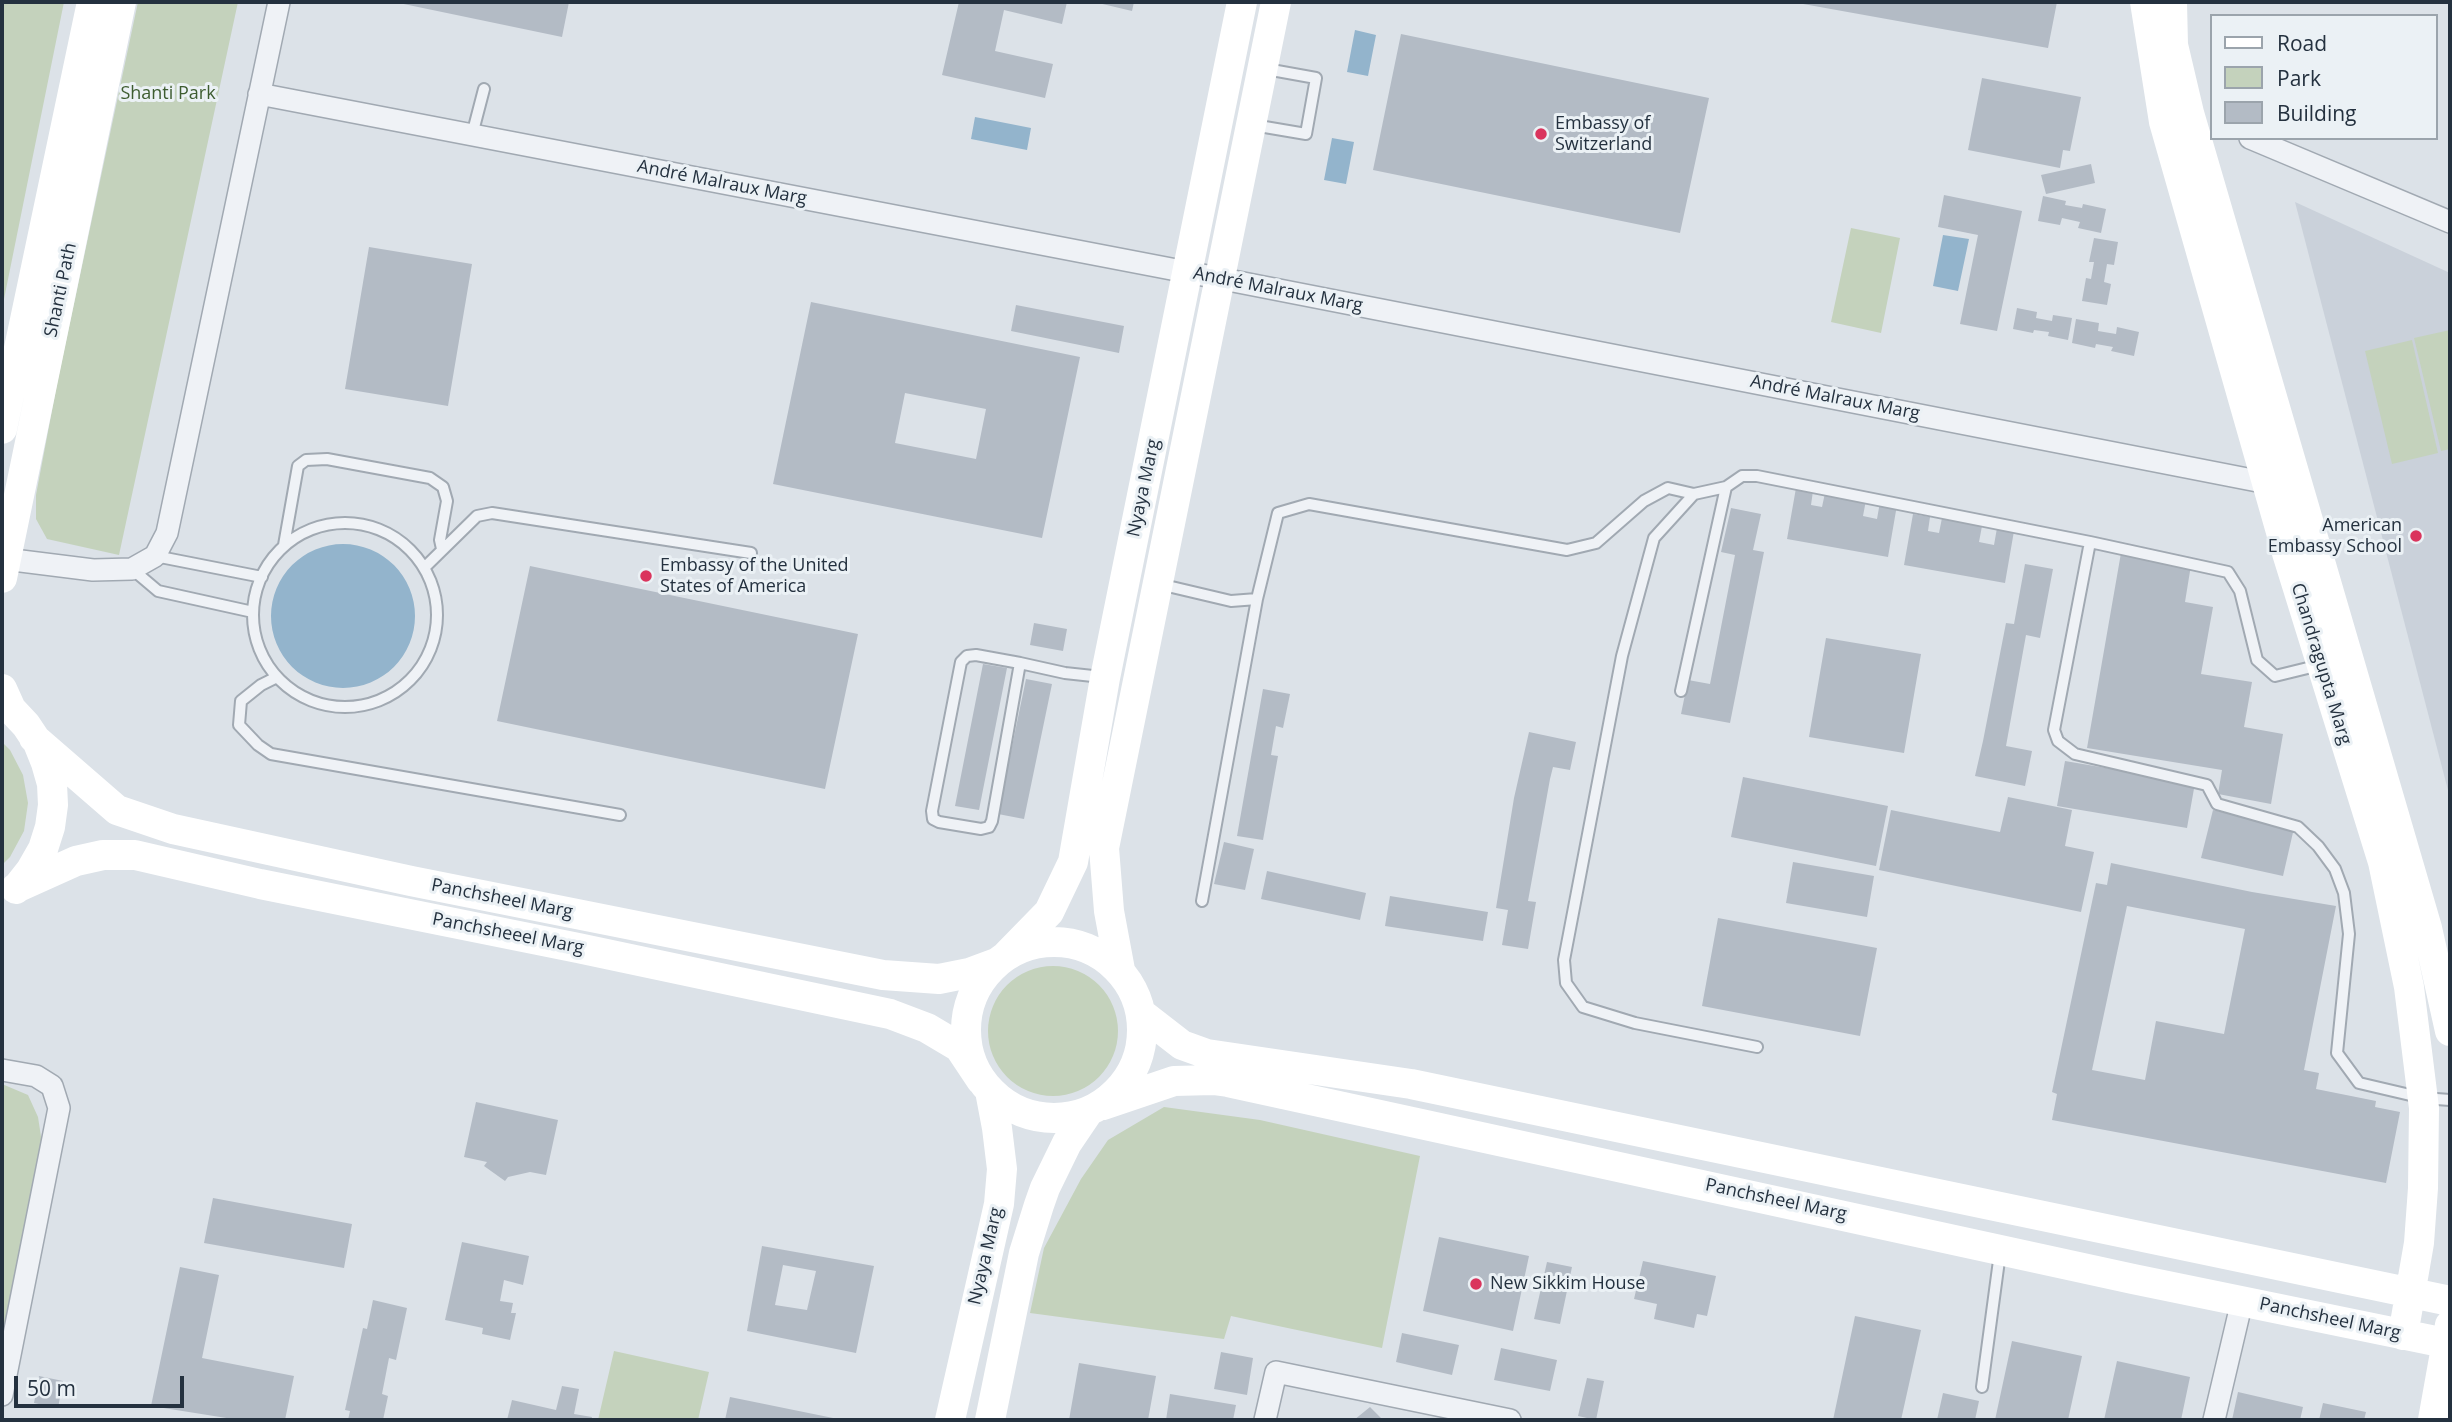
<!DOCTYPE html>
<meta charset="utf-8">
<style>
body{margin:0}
#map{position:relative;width:2452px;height:1422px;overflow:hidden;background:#dce2e8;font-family:"Open Sans",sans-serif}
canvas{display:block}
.frame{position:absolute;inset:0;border:4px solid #24313f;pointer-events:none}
.legend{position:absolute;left:2210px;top:14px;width:228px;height:126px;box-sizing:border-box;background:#ebf1f5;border:2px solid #9ba4ac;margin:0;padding:9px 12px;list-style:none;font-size:21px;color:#24313f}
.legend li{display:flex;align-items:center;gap:14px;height:35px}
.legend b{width:35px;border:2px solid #9ba4ac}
.scale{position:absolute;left:14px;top:1376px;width:170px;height:32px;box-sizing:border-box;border:4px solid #24313f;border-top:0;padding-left:9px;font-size:21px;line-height:24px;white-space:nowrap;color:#24313f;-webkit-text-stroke:5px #ebf1f5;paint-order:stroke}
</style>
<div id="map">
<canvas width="2452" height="1422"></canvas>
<div class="frame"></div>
<ul class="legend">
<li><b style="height:9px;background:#fff"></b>Road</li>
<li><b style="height:19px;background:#c4d2bc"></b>Park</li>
<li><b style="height:19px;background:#b3bbc5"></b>Building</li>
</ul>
<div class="scale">50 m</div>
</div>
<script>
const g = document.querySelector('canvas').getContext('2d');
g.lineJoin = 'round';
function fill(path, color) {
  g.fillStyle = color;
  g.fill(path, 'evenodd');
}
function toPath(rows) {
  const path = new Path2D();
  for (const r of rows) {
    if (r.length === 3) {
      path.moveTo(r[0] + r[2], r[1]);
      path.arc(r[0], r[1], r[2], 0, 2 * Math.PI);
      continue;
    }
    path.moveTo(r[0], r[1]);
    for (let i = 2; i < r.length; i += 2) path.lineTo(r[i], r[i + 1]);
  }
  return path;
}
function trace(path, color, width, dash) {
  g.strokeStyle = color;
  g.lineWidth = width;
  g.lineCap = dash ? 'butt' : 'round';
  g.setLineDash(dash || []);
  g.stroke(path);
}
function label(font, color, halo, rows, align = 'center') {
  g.font = font + ' "Open Sans",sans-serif';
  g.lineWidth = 6;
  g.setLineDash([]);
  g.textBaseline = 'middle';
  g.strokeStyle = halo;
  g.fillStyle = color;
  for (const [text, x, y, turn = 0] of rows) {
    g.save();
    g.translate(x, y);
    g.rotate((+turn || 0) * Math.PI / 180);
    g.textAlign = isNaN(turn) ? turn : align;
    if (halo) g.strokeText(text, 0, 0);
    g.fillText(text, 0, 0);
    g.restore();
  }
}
fill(toPath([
 [2295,202,2450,273,2450,798]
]), '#cad1da');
fill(toPath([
 [2,2,64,2,2,309],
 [138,2,238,2,119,555,47,539,36,519,36,495,57,384],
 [1851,228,1900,238,1881,333,1831,322],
 [2450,330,2450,449,2441,451,2414,338],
 [2412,340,2438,453,2392,464,2365,351],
 [2,742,10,750,23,775,28,803,24,831,10,857,2,865],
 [1053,1031,65],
 [2,1084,28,1095,38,1117,42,1143,2,1347],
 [1164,1107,1260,1120,1420,1156,1382,1348,1231,1316,1224,1339,1030,1313,1044,1248,1081,1179,1108,1140],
 [614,1351,709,1372,698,1420,598,1420]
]), '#c4d2bc');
fill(toPath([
 [1355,30,1376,35,1368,76,1347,72],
 [975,117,1031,128,1027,150,971,139],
 [1332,138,1354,142,1346,184,1324,180],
 [1943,235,1969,239,1958,291,1933,286],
 [343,616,72]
]), '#93b4cc');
fill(toPath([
 [394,2,569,2,562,37],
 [959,2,1067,2,1062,24,1004,10,995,51,1053,64,1045,98,942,75],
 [1094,2,1134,2,1132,11],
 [1792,2,2057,2,2048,48],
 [1401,34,1709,98,1680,233,1373,170],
 [1982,78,2081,97,2070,151,2063,150,2060,168,1968,150],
 [2091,164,2095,183,2046,194,2041,175],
 [1944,195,2022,211,1997,331,1960,324,1978,235,1938,227],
 [2043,196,2066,201,2065,205,2082,208,2083,204,2106,209,2101,233,2078,228,2080,222,2062,218,2060,225,2038,221],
 [2094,238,2118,242,2114,265,2107,264,2104,282,2111,284,2107,305,2082,301,2086,278,2091,279,2094,262,2089,262],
 [369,247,472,264,448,406,345,389],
 [811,302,1080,357,1042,538,773,484],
 [905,393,986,409,976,459,895,443],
 [1016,305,1124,326,1119,353,1011,331],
 [2017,308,2037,312,2036,318,2052,321,2053,315,2072,318,2068,340,2048,336,2049,332,2034,330,2033,333,2013,329],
 [2076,319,2099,323,2098,331,2116,334,2117,327,2139,332,2134,356,2111,351,2113,347,2096,344,2095,348,2072,343],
 [1796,488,1813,491,1811,505,1822,507,1825,493,1866,500,1863,516,1877,519,1880,502,1897,505,1888,557,1787,539],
 [1731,508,1761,514,1753,550,1764,552,1730,723,1681,714,1688,680,1710,684,1735,555,1721,552],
 [1913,514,1930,517,1928,531,1939,533,1942,518,1982,526,1979,542,1994,545,1997,528,2014,531,2005,583,1904,565],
 [2121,553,2191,565,2185,602,2213,607,2201,674,2252,682,2244,727,2283,734,2271,804,2218,794,2222,770,2087,748],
 [2025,564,2053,569,2040,638,2026,635,2006,746,2032,751,2025,786,1975,776,1983,741,2006,623,2014,624],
 [530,566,858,634,825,789,497,721],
 [1034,623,1067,629,1063,651,1030,645],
 [1826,638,1921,654,1904,753,1809,737],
 [983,664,1007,668,979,810,955,806],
 [1026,679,1052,684,1024,819,998,814],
 [1263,689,1290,694,1283,728,1276,726,1271,755,1278,756,1263,840,1237,836],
 [1529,732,1576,742,1570,770,1553,767,1550,779,1528,901,1536,902,1528,949,1502,945,1508,910,1496,908,1514,798],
 [2065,761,2195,783,2187,828,2057,806],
 [1743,777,1888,806,1876,866,1731,837],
 [2008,797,2072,810,2065,846,2094,852,2081,912,1879,870,1891,810,2000,832],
 [2213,810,2294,828,2283,876,2201,858],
 [1224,842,1254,849,1245,890,1214,884],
 [1793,862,1874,876,1867,917,1786,903],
 [2111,863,2252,892,2336,906,2304,1070,2319,1073,2316,1089,2376,1101,2375,1107,2400,1112,2386,1183,2052,1120,2057,1094,2052,1092,2096,883,2107,885],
 [2127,906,2245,929,2224,1034,2156,1021,2145,1080,2092,1070],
 [1267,871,1366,893,1360,920,1261,899],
 [1390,896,1488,912,1483,941,1385,926],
 [1718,918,1877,948,1860,1036,1702,1006],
 [476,1102,558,1120,546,1175,530,1172,508,1177,505,1181,484,1166,487,1162,464,1157],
 [213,1198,352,1224,344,1268,204,1243],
 [1439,1237,1529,1256,1513,1331,1423,1311],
 [462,1242,529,1256,523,1285,504,1280,500,1301,513,1303,511,1313,516,1313,510,1340,482,1334,483,1328,445,1320],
 [762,1246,874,1266,856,1353,747,1331],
 [783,1265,816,1271,807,1310,775,1305],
 [1643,1261,1716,1276,1707,1316,1697,1314,1694,1328,1654,1319,1657,1304,1634,1299],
 [1547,1262,1572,1267,1560,1324,1534,1319],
 [180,1267,219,1275,202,1358,294,1376,285,1420,239,1420,151,1406],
 [373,1300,407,1308,396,1360,389,1358,382,1394,388,1396,383,1420,348,1420,350,1411,345,1410,363,1328,367,1329],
 [1855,1316,1921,1330,1901,1420,1833,1420],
 [1402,1333,1459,1345,1452,1375,1396,1362],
 [2012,1341,2082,1356,2068,1420,1995,1420],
 [1501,1348,1557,1360,1550,1391,1494,1380],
 [1221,1352,1253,1358,1247,1395,1214,1389],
 [2117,1361,2190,1377,2181,1420,2104,1420],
 [1079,1363,1156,1376,1148,1420,1069,1420],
 [39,1376,63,1381,58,1408,34,1403],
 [1587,1378,1604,1381,1596,1420,1578,1416],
 [562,1386,579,1389,574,1414,592,1417,591,1420,507,1420,512,1400,556,1410],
 [2238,1392,2303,1407,2300,1420,2232,1420],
 [1943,1393,1979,1401,1975,1420,1937,1420],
 [1170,1394,1236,1405,1233,1420,1166,1420],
 [730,1397,838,1419,837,1420,725,1420],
 [2323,1403,2366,1412,2364,1420,2319,1420],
 [1370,1407,1383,1420,1354,1420]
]), '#b3bbc5');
const lane = toPath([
 [1253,125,1306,134,1316,78,1266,69],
 [472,135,484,89],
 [1726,487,1694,494,1654,538,1622,656,1564,960,1566,983,1583,1007,1635,1023,1757,1047],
 [345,615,92],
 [2090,542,2228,572,2240,591,2257,660,2275,676,2320,665],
 [284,545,298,466,306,460,327,459,430,478,443,487,447,501,440,540,442,549],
 [155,556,262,577],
 [424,568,477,516,492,513,751,553],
 [132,569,158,591,253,612],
 [1159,584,1231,601,1257,599,1278,513,1309,504,1567,550,1596,543,1644,501,1668,488,1694,494],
 [1020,663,992,821,989,827,981,829,939,822,933,819,932,811,961,662,967,656,976,655,1020,663,1065,673,1102,677],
 [277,677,261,685,241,701,239,725,258,745,271,754,620,815],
 [1681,691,1726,487,1742,476,1757,476,2090,542,2054,730,2058,741,2075,754,2207,785,2217,804,2298,827,2318,846,2335,869,2344,893,2349,934,2337,1053,2359,1083,2423,1098,2450,1100],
 [1202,901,1257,599],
 [1982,1387,2000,1253]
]);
const street = toPath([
 [259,94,1187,272,2278,485],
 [2250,138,2450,222],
 [5,559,93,570,132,569,155,556,167,533,279,2],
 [2,1070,36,1076,52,1086,59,1108,2,1395],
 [1265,1420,1276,1372,1510,1420],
 [2214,1420,2242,1301]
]);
trace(lane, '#a1a9b2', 14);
trace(street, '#a1a9b2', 24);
trace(lane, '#eff2f6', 10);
trace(street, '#eff2f6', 21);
trace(toPath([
 [2145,2,2164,122,2287,553,2383,862,2409,987,2424,1108,2423,1188,2419,1243,2403,1335],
 [2172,2,2173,45,2189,113,2427,928,2450,1031],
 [2,429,92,2],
 [2,578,121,2],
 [2,689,11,709,26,725,38,743,46,763,52,784,53,805,50,827,43,849,31,870,16,889],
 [34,738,117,810,173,829,411,881,883,975,939,979,969,973,996,963],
 [16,888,76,861,103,855,135,855,260,884,578,948,890,1014,927,1028,959,1047,981,1080],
 [1054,1030,88],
 [1007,955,1049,912,1073,862,1105,678,1242,2],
 [1120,970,1109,911,1104,848,1276,2],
 [1142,1014,1182,1045,1207,1054,1411,1084,2450,1301],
 [1103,1105,1174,1081,1213,1080,1228,1082,2133,1279,2450,1344],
 [950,1420,999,1204,1002,1169,997,1128,990,1091],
 [990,1420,1024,1253,1039,1205,1045,1188,1067,1143,1088,1112],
 [2433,1420,2450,1325]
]), '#fff', 30);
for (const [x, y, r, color] of [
 [1541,134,7,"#da345d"],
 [2416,536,7,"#da345d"],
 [646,576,7,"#da345d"],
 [1476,1284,7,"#da345d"]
]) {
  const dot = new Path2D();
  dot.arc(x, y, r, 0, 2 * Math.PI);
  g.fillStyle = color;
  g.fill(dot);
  trace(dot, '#ebf1f5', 2.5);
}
label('18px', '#3d5c30', '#ebf1f5', [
 ["Shanti Park",168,94]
]);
label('18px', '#24313f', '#ebf1f5', [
 ["Embassy of",1555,124],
 ["Switzerland",1555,145],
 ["American",2402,526,"right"],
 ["Embassy School",2402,547,"right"],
 ["Embassy of the United",660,566],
 ["States of America",660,587],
 ["New Sikkim House",1490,1284]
], 'left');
label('18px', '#24313f', '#ebf1f5', [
 ["André Malraux Marg",722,183,11],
 ["Shanti Path",61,290,-78],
 ["André Malraux Marg",1278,290,11],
 ["André Malraux Marg",1835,398,11],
 ["Nyaya Marg",1144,488,-78],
 ["Chandragupta Marg",2321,664,73],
 ["Panchsheel Marg",502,899,11],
 ["Panchsheeel Marg",508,934,11],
 ["Panchsheel Marg",1776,1200,12],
 ["Nyaya Marg",986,1256,-77],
 ["Panchsheel Marg",2330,1319,12]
]);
</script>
